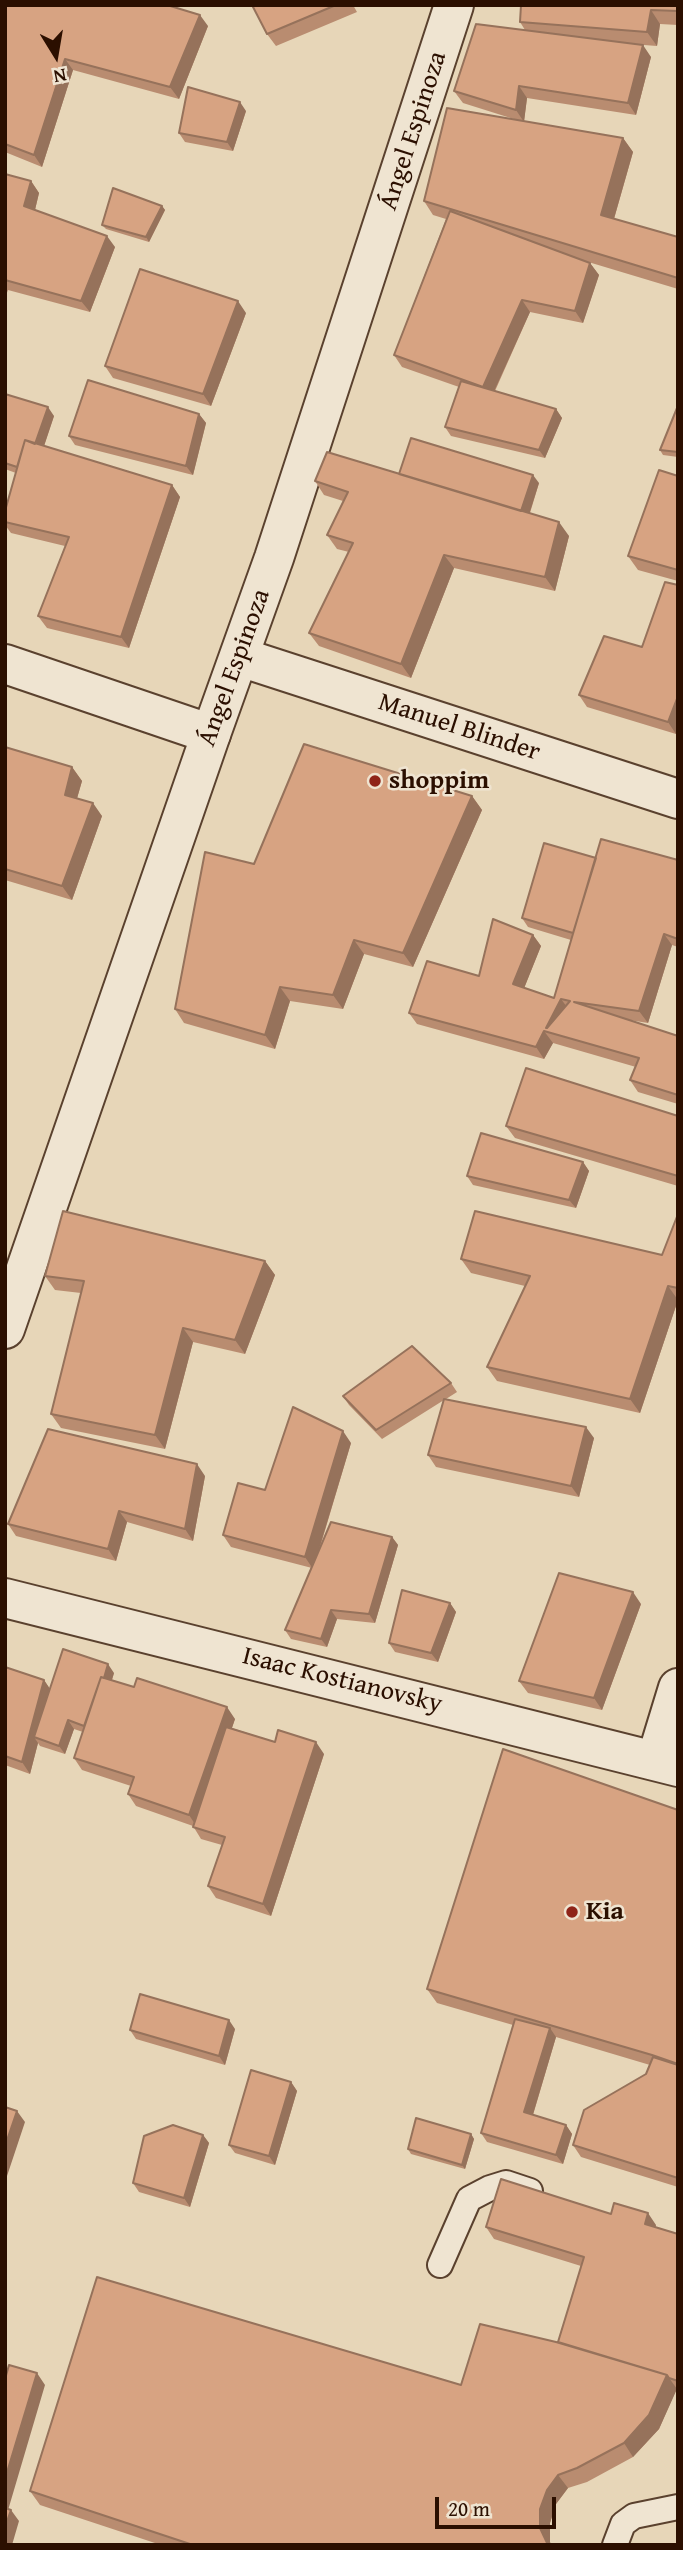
<!DOCTYPE html>
<meta charset="utf-8">
<style>
body{margin:0}
#map{position:relative;width:683px;height:2550px;overflow:hidden;background:#e7d6b8;font-family:"Gentium Book Plus",serif}
canvas{display:block}
.frame{position:absolute;inset:0;border:7px solid #2b0f00;pointer-events:none}
.north{position:absolute;left:21px;top:21px;width:70px;height:70px;-webkit-text-stroke:5px #efe4d1;paint-order:stroke;rotate:169deg;font-size:19px;font-weight:700;line-height:28px;text-align:center;color:#2b0f00}
.north::after{content:'';display:block;margin:auto;width:24px;height:32px;background:#2b0f00;clip-path:polygon(50% 0,100% 100%,50% 72%,0 100%)}
.scale{position:absolute;left:435px;top:2497px;width:121px;height:32px;box-sizing:border-box;border:4px solid #2b0f00;border-top:0;padding-left:9px;font-size:21px;line-height:24px;white-space:nowrap;color:#2b0f00;-webkit-text-stroke:5px #efe4d1;paint-order:stroke}
</style>
<div id="map">
<canvas width="683" height="2550"></canvas>
<div class="frame"></div>
<div class="north">N</div>
<div class="scale">20 m</div>
</div>
<script>
const g = document.querySelector('canvas').getContext('2d');
g.lineJoin = 'round';
function toPath(rows) {
  const path = new Path2D();
  for (const r of rows) {
    path.moveTo(r[0], r[1]);
    for (let i = 2; i < r.length; i += 2) path.lineTo(r[i], r[i + 1]);
  }
  return path;
}
function trace(path, color, width, dash) {
  g.strokeStyle = color;
  g.lineWidth = width;
  g.lineCap = dash ? 'butt' : 'round';
  g.setLineDash(dash || []);
  g.stroke(path);
}
function fill(path, color) {
  g.fillStyle = color;
  g.fill(path, 'evenodd');
}
function label(font, color, halo, rows, align = 'center') {
  g.font = font + ' "Gentium Book Plus",serif';
  g.lineWidth = 5;
  g.setLineDash([]);
  g.textBaseline = 'middle';
  g.strokeStyle = halo;
  g.fillStyle = color;
  for (const [text, x, y, turn = 0] of rows) {
    g.save();
    g.translate(x, y);
    g.rotate((+turn || 0) * Math.PI / 180);
    g.textAlign = isNaN(turn) ? turn : align;
    if (halo) g.strokeText(text, 0, 0);
    g.fillText(text, 0, 0);
    g.restore();
  }
}
const service = toPath([
 [440,2265,469,2199,490,2188,506,2183,530,2191],
 [615,2545,623,2524,634,2516,678,2507]
]);
const minor = toPath([
 [240,657,678,799],
 [5,664,211,734]
]);
const tertiary = toPath([
 [5,1329,211,734,274,558,454,5],
 [5,1598,678,1767],
 [656,1760,678,1688]
]);
trace(service, '#5a412e', 28);
trace(minor, '#5a412e', 42);
trace(tertiary, '#5a412e', 42);
trace(service, '#efe4d1', 24);
trace(minor, '#efe4d1', 38);
trace(tertiary, '#efe4d1', 38);
fill(toPath([
 [5,5,208,26,179,99,73,70,42,167,5,152],
 [252,5,353,5,357,12,276,46,267,34],
 [678,5,678,25,660,24,657,46,631,44,651,57,636,115,527,98,524,121,623,138,633,152,614,219,678,237,678,289,575,258,590,263,599,275,583,323,530,312,495,391,556,409,562,418,545,458,451,436,445,427,459,387,402,367,394,355,446,219,433,215,424,201,517,120,463,103,454,91,525,30,520,22],
 [246,111,233,151,185,142,179,133],
 [5,174,31,181,39,193,35,210,115,247,90,312,8,290,5,298],
 [162,206,165,210,149,242,106,229,102,225],
 [246,313,211,406,113,378,105,366],
 [5,394,54,416,44,446,172,485,180,497,129,648,47,628,38,616,65,546,11,533,5,525,5,511,16,473,5,469],
 [678,408,678,457,663,455,660,450],
 [199,414,206,423,193,475,75,445,69,436],
 [399,474,539,483,530,513,569,536,555,591,454,568,411,678,319,646,309,633,349,552,337,549,327,535,343,501,324,495,315,481],
 [678,476,678,581,638,570,628,556],
 [678,585,678,729,676,734,587,707,579,695,642,647],
 [5,747,72,767,82,781,77,798,102,816,72,900,5,880],
 [472,796,482,810,413,967,364,954,343,1009,290,1001,275,1049,184,1023,175,1009,254,864],
 [596,858,678,860,678,947,672,945,648,1023,629,1020,678,1036,678,1104,638,1092,630,1080,636,1067,553,1043,544,1059,417,1024,409,1013,479,976,533,935,541,946,524,988,554,998,571,940,528,927,522,918],
 [678,1116,678,1186,515,1138,506,1126],
 [583,1162,589,1171,576,1208,473,1185,467,1176],
 [678,1214,678,1300,640,1413,497,1381,487,1367,525,1286,471,1273,461,1259,662,1255],
 [265,1261,275,1275,245,1354,193,1342,165,1449,61,1428,51,1414,81,1293,55,1290,45,1276],
 [451,1383,457,1392,446,1399,594,1438,579,1497,436,1467,428,1455,444,1400,382,1439,349,1405,343,1396],
 [351,1443,318,1554,392,1537,398,1545,375,1623,337,1619,327,1647,291,1639,285,1630,312,1568,231,1547,223,1535,265,1490],
 [205,1476,193,1541,127,1522,116,1561,16,1536,8,1524],
 [450,1603,456,1612,438,1662,395,1652,389,1643],
 [641,1604,602,1710,528,1693,519,1681],
 [5,1667,44,1680,50,1689,114,1673,112,1680,235,1719,232,1728,275,1742,324,1754,271,1916,216,1898,208,1886,222,1845,201,1839,193,1826,136,1806,128,1794,131,1786,82,1770,74,1758,83,1732,74,1729,65,1754,40,1746,38,1743,30,1774,5,1765],
 [678,1810,678,2187,581,2157,573,2145,646,2074,650,2065,556,2037,533,2115,566,2125,572,2134,563,2164,487,2142,481,2133,513,2025,437,2003,427,1989],
 [235,2029,225,2065,136,2039,130,2030],
 [291,2082,297,2091,275,2165,235,2153,229,2145],
 [471,2134,474,2139,465,2169,411,2154,408,2149],
 [203,2135,209,2143,190,2207,139,2192,133,2183],
 [611,2214,656,2225,655,2227,678,2234,678,2390,676,2390,659,2429,633,2457,587,2482,568,2488,556,2504,550,2523,550,2542,551,2545,161,2545,40,2505,30,2491,461,2385,558,2342,581,2266,494,2239,486,2227]
]), '#b98c70');
fill(toPath([
 [651,10,660,24,657,46,647,32],
 [200,15,208,26,179,99,170,87],
 [643,45,651,57,636,115,628,103],
 [65,59,73,70,42,167,34,155],
 [519,86,527,98,524,122,516,110],
 [240,102,246,111,233,151,227,142],
 [623,138,633,152,611,229,601,215],
 [31,181,39,193,33,218,24,206],
 [162,206,165,210,149,242,146,237],
 [107,236,115,247,90,312,81,301],
 [590,263,599,275,583,323,575,311],
 [522,300,530,312,491,398,483,387],
 [238,301,246,313,211,406,203,394],
 [48,407,54,416,41,455,35,446],
 [556,409,562,418,545,458,539,450],
 [199,414,206,423,193,475,186,466],
 [533,475,539,483,526,524,520,515],
 [172,485,180,497,129,648,121,637],
 [559,522,569,536,555,591,545,577],
 [444,555,454,568,411,678,401,664],
 [678,696,678,729,676,734,668,722],
 [72,767,82,781,74,809,65,795],
 [472,796,482,810,413,967,403,953],
 [93,803,102,816,72,900,62,886],
 [664,934,672,945,648,1023,639,1011],
 [533,935,541,946,521,996,513,984],
 [354,940,364,954,343,1009,333,995],
 [280,987,290,1001,275,1049,265,1035],
 [561,999,570,1011,546,1028],
 [544,1031,553,1043,544,1059,536,1047],
 [583,1162,589,1171,576,1208,569,1200],
 [265,1261,275,1275,245,1354,235,1340],
 [668,1286,678,1300,640,1413,630,1399],
 [183,1328,193,1342,165,1449,155,1435],
 [586,1427,594,1438,579,1497,571,1486],
 [343,1431,351,1443,313,1569,305,1557],
 [197,1464,205,1476,193,1541,185,1529],
 [119,1511,127,1522,116,1561,108,1549],
 [392,1537,398,1545,375,1623,369,1614],
 [633,1592,641,1604,602,1710,594,1698],
 [450,1603,456,1612,438,1662,431,1653],
 [331,1610,337,1619,327,1647,321,1639],
 [108,1664,114,1673,94,1736,87,1727],
 [44,1680,52,1692,34,1737,38,1743,30,1774,22,1762],
 [227,1707,235,1719,197,1827,189,1815],
 [68,1720,74,1729,65,1754,59,1746],
 [316,1742,324,1754,271,1916,263,1904],
 [229,2020,235,2029,225,2065,219,2056],
 [550,2028,556,2037,531,2121,524,2112],
 [291,2082,297,2091,275,2165,269,2156],
 [17,2111,25,2122,5,2182,5,2146],
 [566,2125,572,2134,563,2164,556,2155],
 [471,2134,474,2139,465,2169,462,2165],
 [203,2135,209,2143,190,2207,184,2198],
 [648,2213,656,2225,653,2235,645,2224],
 [37,2373,45,2385,6,2517,5,2479],
 [667,2375,677,2389,659,2429,633,2457,624,2443],
 [558,2475,568,2488,556,2504,550,2523,550,2542,551,2545,548,2545,540,2528,540,2509,547,2490],
 [11,2510,19,2521,12,2545,5,2545,5,2527]
]), '#96725b');
const building = toPath([
 [5,5,167,5,200,15,170,87,65,59,34,155,5,144,5,5],
 [252,5,336,5,267,34,252,5],
 [521,5,678,5,678,11,651,10,647,32,520,22,521,5],
 [476,24,643,45,628,103,519,86,516,110,454,91,476,24],
 [188,87,240,102,227,142,179,133,188,87],
 [447,108,623,138,601,215,678,237,678,278,424,201,447,108],
 [5,174,31,181,24,206,107,236,81,301,5,280,5,174],
 [113,188,162,206,146,237,102,225,113,188],
 [450,211,590,263,575,311,522,300,483,387,394,355,450,211],
 [140,269,238,301,203,394,105,366,140,269],
 [88,380,199,414,186,466,69,436,88,380],
 [461,381,556,409,539,450,445,427,461,381],
 [5,394,48,407,35,444,25,440,17,467,5,463,5,394],
 [677,408,678,452,660,450,677,408],
 [411,438,533,475,521,511,399,474,411,438],
 [25,440,172,485,121,637,38,616,69,537,5,522,5,511,25,440],
 [327,452,559,522,545,577,444,555,401,664,309,633,353,543,327,535,348,492,315,481,327,452],
 [659,470,678,476,678,570,628,556,659,470],
 [665,582,678,585,678,696,668,722,579,695,604,636,642,647,665,582],
 [304,744,472,796,403,953,354,940,333,995,280,987,265,1035,175,1009,205,852,254,864,304,744],
 [5,747,72,767,65,795,93,803,62,886,5,869,5,747],
 [601,839,678,860,678,939,664,934,639,1011,574,1002,678,1036,678,1095,630,1080,639,1058,544,1031,536,1047,409,1013,427,961,479,976,493,919,533,935,513,984,554,998,601,839],
 [561,999,570,1001,547,1028,546,1028,561,999],
 [544,843,596,858,573,933,522,918,544,843],
 [526,1068,678,1116,678,1176,506,1126,526,1068],
 [481,1133,583,1162,569,1200,467,1176,481,1133],
 [63,1211,265,1261,235,1340,183,1328,155,1435,51,1414,84,1281,45,1276,63,1211],
 [475,1211,662,1255,678,1214,678,1288,668,1286,630,1399,487,1367,530,1276,461,1259,475,1211],
 [412,1346,451,1383,376,1430,343,1396,412,1346],
 [444,1399,586,1427,571,1486,428,1455,444,1399],
 [293,1407,343,1431,305,1557,223,1535,238,1483,265,1490,293,1407],
 [48,1429,197,1464,185,1529,119,1511,108,1549,8,1524,48,1429],
 [331,1522,392,1537,369,1614,331,1610,321,1639,285,1630,331,1522],
 [559,1573,633,1592,594,1698,519,1681,559,1573],
 [402,1590,450,1603,431,1653,389,1643,402,1590],
 [63,1649,108,1664,104,1678,101,1677,84,1726,68,1720,59,1746,34,1737,63,1649],
 [5,1667,44,1680,22,1762,5,1756,5,1667],
 [101,1677,134,1687,137,1678,227,1707,189,1815,128,1794,134,1777,74,1758,101,1677],
 [226,1727,275,1742,278,1730,316,1742,263,1904,208,1886,225,1837,193,1827,226,1727],
 [503,1749,678,1810,678,2064,652,2055,427,1989,503,1749],
 [140,1994,229,2020,219,2056,130,2030,140,1994],
 [515,2019,550,2028,524,2112,566,2125,556,2155,481,2133,515,2019],
 [653,2057,678,2065,678,2178,573,2145,584,2110,646,2074,653,2057],
 [251,2070,291,2082,269,2156,229,2145,251,2070],
 [5,2107,17,2111,5,2146,5,2107],
 [416,2118,471,2134,462,2165,408,2149,416,2118],
 [173,2125,203,2135,184,2198,133,2183,144,2136,173,2125],
 [501,2179,611,2214,614,2203,648,2213,645,2224,678,2234,678,2381,669,2378,667,2375,558,2342,584,2257,486,2227,501,2179],
 [97,2277,461,2385,480,2324,556,2342,667,2375,649,2415,624,2443,577,2468,558,2475,547,2490,540,2509,540,2528,548,2545,193,2545,30,2491,97,2277],
 [9,2365,37,2373,5,2479,5,2379,9,2365],
 [5,2508,11,2510,5,2527,5,2508]
]);
fill(building, '#d7a382');
trace(building, '#96725b', 2);
for (const [x, y, r, color] of [
 [375,781,7,"#8f2418"],
 [572,1912,7,"#8f2418"]
]) {
  const dot = new Path2D();
  dot.arc(x, y, r, 0, 2 * Math.PI);
  g.fillStyle = color;
  g.fill(dot);
  trace(dot, '#efe4d1', 2.5);
}
label('26px', '#2b0f00', '#efe4d1', [
 ["Ángel Espinoza",414,131,-72],
 ["Ángel Espinoza",235,668,-70],
 ["Manuel Blinder",459,728,18],
 ["Isaac Kostianovsky",342,1681,14]
]);
label('bold 26px', '#2b0f00', '#efe4d1', [
 ["shoppim",389,781],
 ["Kia",586,1912]
], 'left');
</script>
